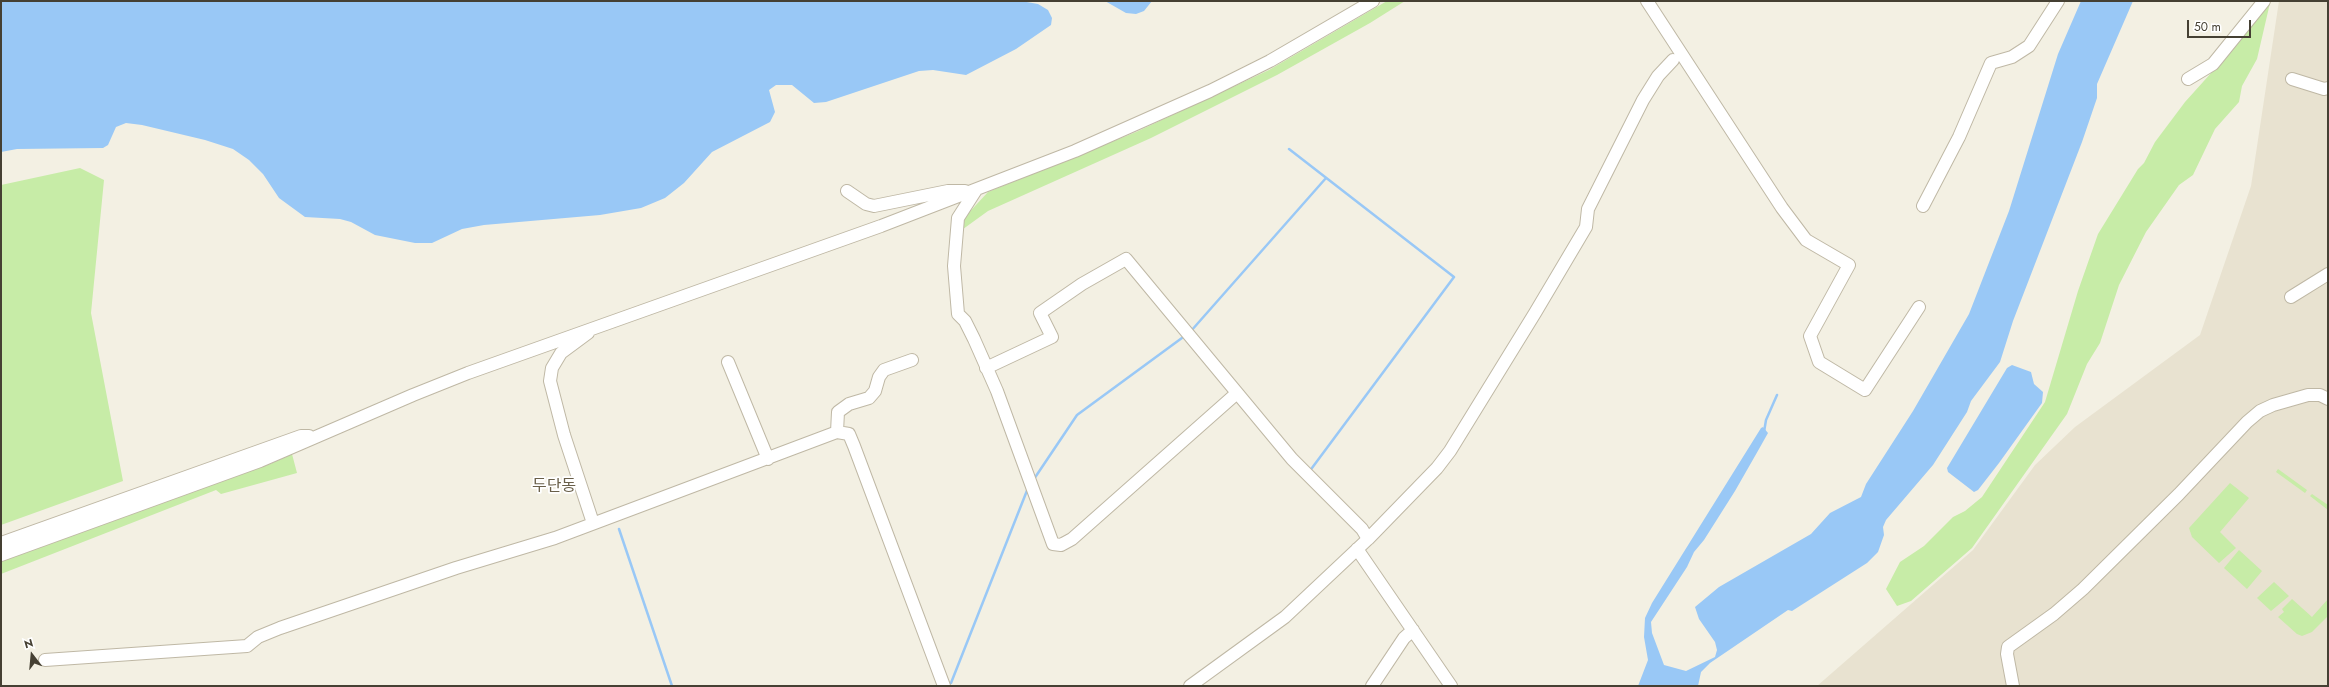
<!DOCTYPE html>
<meta charset="utf-8">
<style>
body{margin:0}
#map{position:relative;width:2329px;height:687px;overflow:hidden;background:#f3f0e3;font-family:Jost,sans-serif}
canvas{display:block}
.frame{position:absolute;inset:0;border:2px solid #454033;pointer-events:none}
.north{position:absolute;left:12px;top:635px;width:40px;height:40px;-webkit-text-stroke:3px #fff;paint-order:stroke;rotate:344deg;font-size:11px;font-weight:700;line-height:16px;text-align:center;color:#454033}
.north::after{content:'';display:block;margin:auto;width:14px;height:18px;background:#454033;clip-path:polygon(50% 0,100% 100%,50% 72%,0 100%)}
.scale{position:absolute;left:2187px;top:20px;width:64px;height:18px;box-sizing:border-box;border:2px solid #454033;border-top:0;padding-left:5px;font-size:12px;line-height:14px;white-space:nowrap;color:#454033;-webkit-text-stroke:3px #fff;paint-order:stroke}
</style>
<div id="map">
<canvas width="2329" height="687"></canvas>
<div class="frame"></div>
<div class="north">N</div>
<div class="scale">50 m</div>
</div>
<script>
const g = document.querySelector('canvas').getContext('2d');
g.lineJoin = 'round';
function fill(path, color) {
  g.fillStyle = color;
  g.fill(path, 'evenodd');
}
function toPath(rows) {
  const path = new Path2D();
  for (const r of rows) {
    path.moveTo(r[0], r[1]);
    for (let i = 2; i < r.length; i += 2) path.lineTo(r[i], r[i + 1]);
  }
  return path;
}
function trace(path, color, width, dash) {
  g.strokeStyle = color;
  g.lineWidth = width;
  g.lineCap = dash ? 'butt' : 'round';
  g.setLineDash(dash || []);
  g.stroke(path);
}
function label(font, color, halo, rows, align = 'center') {
  g.font = font + ' Jost,"Noto Sans KR",sans-serif';
  g.lineWidth = 3.5;
  g.setLineDash([]);
  g.textBaseline = 'middle';
  g.strokeStyle = halo;
  g.fillStyle = color;
  for (const [text, x, y, turn = 0] of rows) {
    g.save();
    g.translate(x, y);
    g.rotate((+turn || 0) * Math.PI / 180);
    g.textAlign = isNaN(turn) ? turn : align;
    if (halo) g.strokeText(text, 0, 0);
    g.fillText(text, 0, 0);
    g.restore();
  }
}
fill(toPath([
 [2279,1,2328,1,2328,686,1817,686,1973,550,2035,465,2075,427,2200,335,2251,186]
]), '#e8e2d0');
fill(toPath([
 [1387,1,1405,1,1370,23,1277,75,1151,138,988,211,959,232,963,219,988,192,1136,132,1269,70],
 [2270,3,2257,59,2242,86,2239,102,2215,129,2193,175,2179,185,2146,232,2119,285,2100,343,2087,364,2067,414,1972,548,1911,601,1897,606,1886,589,1900,562,1924,546,1953,517,1965,511,1982,497,2045,402,2078,291,2098,234,2138,169,2144,163,2155,142,2185,102,2221,62,2262,6],
 [80,168,104,180,91,313,123,481,1,525,1,185],
 [292,454,297,473,221,494,216,490,1,574,1,561,270,464],
 [2278,469,2307,490,2305,493,2276,472],
 [2230,483,2249,498,2220,532,2236,548,2219,563,2192,537,2189,528],
 [2312,494,2328,505,2328,510,2310,496],
 [2239,550,2262,571,2247,589,2224,568],
 [2274,582,2289,596,2271,611,2257,598],
 [2292,599,2312,617,2328,599,2328,616,2312,632,2302,636,2297,634,2278,617,2284,612,2282,609]
]), '#c7eca7');
fill(toPath([
 [1,1,1021,1,1038,4,1048,10,1052,18,1051,25,1016,49,966,75,933,70,919,71,826,102,814,103,792,85,776,85,769,90,775,112,770,122,712,152,684,183,665,198,641,208,600,215,484,225,462,229,432,243,415,243,375,235,351,222,340,219,305,217,279,198,263,174,249,160,233,149,205,140,142,125,126,123,116,127,108,145,103,148,17,149,1,152],
 [1105,1,1152,1,1144,11,1136,14,1126,13],
 [2081,1,2133,1,2097,84,2097,98,2082,142,2013,321,2000,362,1971,401,1967,412,1933,465,1886,520,1883,527,1884,535,1878,552,1867,563,1792,611,1788,610,1710,663,1701,672,1698,686,1638,686,1648,660,1644,637,1645,618,1652,603,1761,428,1763,427,1768,433,1759,449,1735,491,1704,540,1694,552,1687,567,1651,622,1652,633,1664,665,1686,671,1715,657,1717,650,1715,642,1699,619,1695,607,1719,587,1811,534,1830,513,1861,497,1866,484,1913,411,1969,314,2009,211,2058,54],
 [2012,365,2031,372,2034,384,2043,392,2042,403,1999,463,1978,490,1974,492,1948,472,1947,468,2007,368]
]), '#99c8f6');
trace(toPath([
 [1289,149,1454,277,1309,472],
 [1191,331,1326,178],
 [1764,432,1766,420,1777,395],
 [1034,479,1077,415,1186,335],
 [619,529,672,686],
 [951,683,1028,488]
]), '#99c8f6', 2.5);
const minor = toPath([
 [1647,1,1782,208,1806,240,1849,265,1810,336,1819,362,1865,390,1919,307],
 [2188,79,2213,64,2264,1],
 [2292,79,2324,89,2328,88],
 [976,190,958,218,954,266,958,314,965,321,974,339,997,391,1053,544,1061,545,1072,539,1237,393],
 [847,191,866,204,874,206,948,191,965,191],
 [1923,206,1959,137,1991,63,2012,57,2029,46,2058,1],
 [2291,297,2328,274],
 [588,333,561,353,552,368,550,381,564,435,593,523],
 [728,362,768,459],
 [986,368,1052,337,1040,313,1082,284,1126,259,1292,459,1362,529,1368,539],
 [837,432,838,412,849,404,869,398,875,391,879,377,884,370,912,360],
 [1,543,301,436,309,436],
 [1357,549,1451,686],
 [1,555,260,461,413,395,468,373,881,226,1075,151,1210,91,1270,61,1373,1],
 [45,660,247,646,258,637,280,628,456,568,555,538,837,432,849,434,854,446,944,686],
 [1190,686,1285,617,1368,539,1437,468,1450,451,1535,313,1586,227,1588,209,1643,100,1658,76,1673,60],
 [1372,686,1404,638,1413,630],
 [2013,686,2007,654,2008,647,2054,614,2083,589,2179,494,2247,422,2260,411,2273,405,2308,395,2320,395,2328,399]
]);
trace(minor, '#bfb8a5', 14);
trace(minor, '#fff', 12);
label('16px', '#695f49', '#fff', [
 ["두단동",554,487]
]);
</script>
